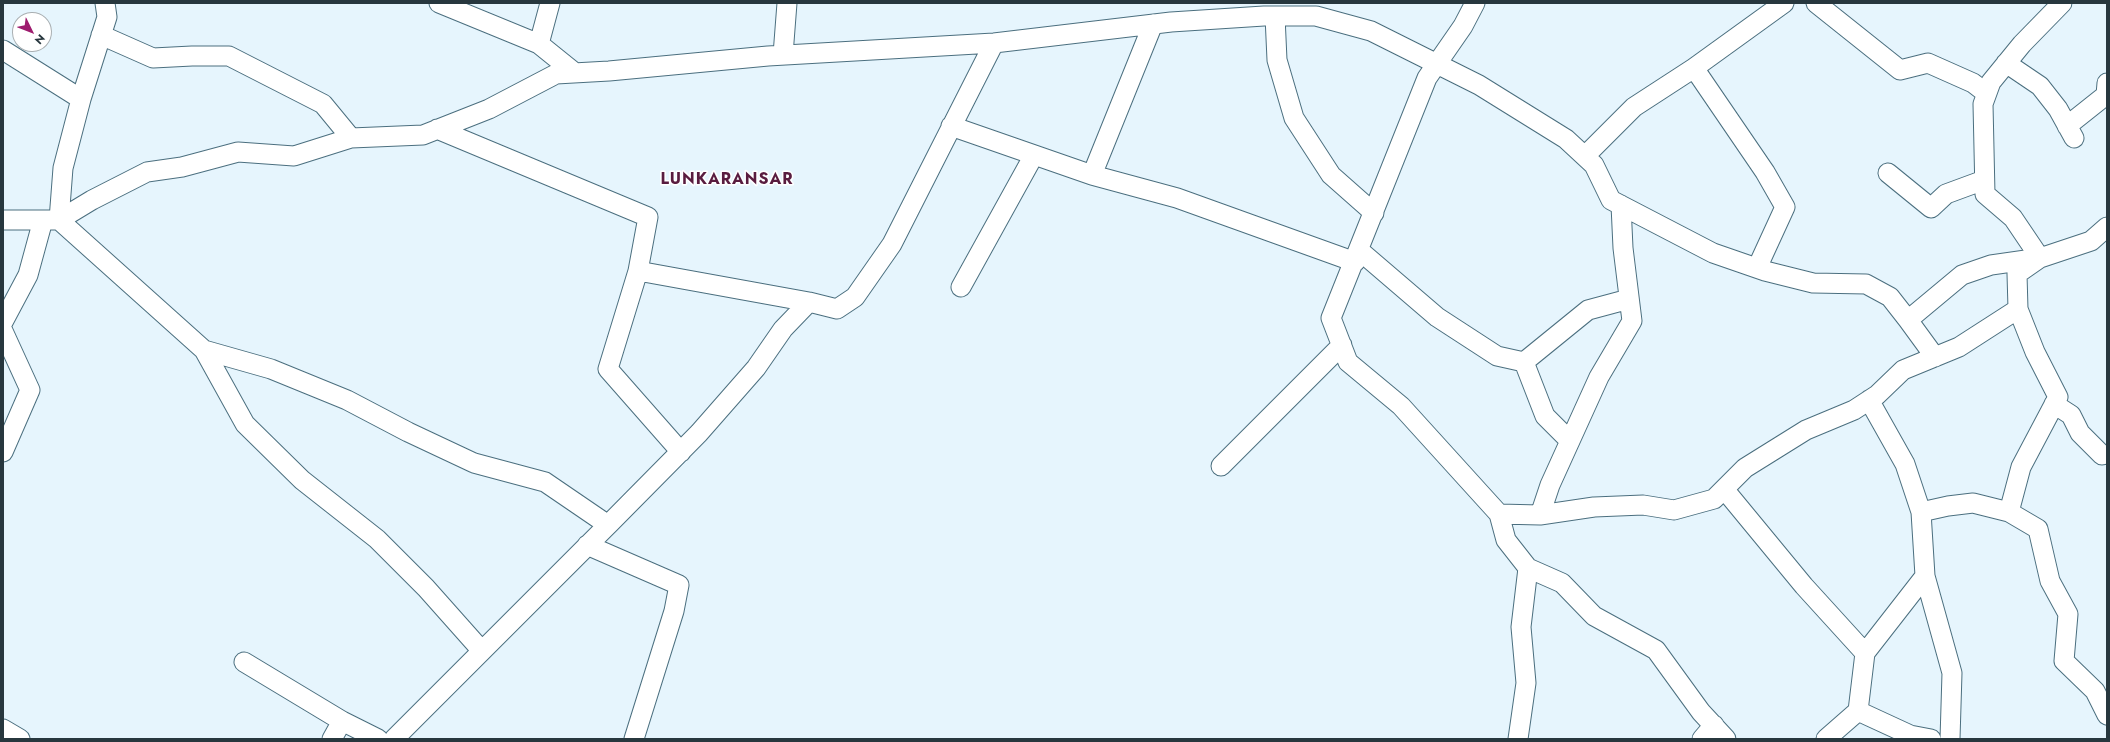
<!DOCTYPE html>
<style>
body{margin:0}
#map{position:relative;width:2110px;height:742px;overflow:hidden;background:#e6f5fd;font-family:Jost,sans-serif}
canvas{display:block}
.frame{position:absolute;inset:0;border:4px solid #27373e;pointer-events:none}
.north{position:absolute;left:12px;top:12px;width:40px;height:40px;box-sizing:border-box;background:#fff;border:1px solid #a9afb2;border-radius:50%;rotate:133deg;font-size:11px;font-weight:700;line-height:16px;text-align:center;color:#27373e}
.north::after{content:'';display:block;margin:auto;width:14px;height:18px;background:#9e1c6e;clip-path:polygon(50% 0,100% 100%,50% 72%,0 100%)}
</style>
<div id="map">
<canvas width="2110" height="742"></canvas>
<div class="frame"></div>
<div class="north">N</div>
</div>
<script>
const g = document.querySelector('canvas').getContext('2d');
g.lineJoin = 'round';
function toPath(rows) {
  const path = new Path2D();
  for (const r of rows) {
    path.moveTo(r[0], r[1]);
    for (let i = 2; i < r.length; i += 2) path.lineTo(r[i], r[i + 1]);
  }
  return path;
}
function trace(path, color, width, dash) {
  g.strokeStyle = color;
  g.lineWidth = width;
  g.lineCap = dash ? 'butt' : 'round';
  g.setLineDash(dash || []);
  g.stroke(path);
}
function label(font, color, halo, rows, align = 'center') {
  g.font = font + ' Jost,sans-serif';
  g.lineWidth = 3;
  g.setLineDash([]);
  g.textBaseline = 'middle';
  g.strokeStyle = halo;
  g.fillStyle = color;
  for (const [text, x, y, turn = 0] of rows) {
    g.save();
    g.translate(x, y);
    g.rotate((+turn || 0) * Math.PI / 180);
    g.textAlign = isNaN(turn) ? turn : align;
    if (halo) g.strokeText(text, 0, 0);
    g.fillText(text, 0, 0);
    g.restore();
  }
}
const street = toPath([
 [439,3,539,44,575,73],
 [1475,3,1463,26,1427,78,1331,318,1348,362,1401,406,1499,514,1540,515,1594,507,1643,505,1674,510,1714,499,1745,468,1806,430,1854,410,1877,395,1903,370,1959,347,2018,309,2017,274,2040,258,2091,241,2107,227],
 [1816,3,1900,70,1928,63,1973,83,1986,93],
 [1275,16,1277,60,1294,118,1331,175,1374,213],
 [101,35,153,58,192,56,229,56,323,104,351,138],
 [539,44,550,3],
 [3,50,81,99,63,168,59,220,204,350,271,369,347,400,408,432,474,463,545,482,608,525,699,433,756,368,783,329,809,302,837,309,855,297,892,244,994,43],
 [783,55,787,3],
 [2006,63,2040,86,2058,109,2074,138],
 [81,99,107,17,105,3],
 [951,126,1092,175,1153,24],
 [2067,126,2106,95,2107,83],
 [437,129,648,217,638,271,608,369,681,452],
 [1585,156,1634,107,1694,68],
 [1888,173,1931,208,1946,194,1984,180],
 [1092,175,1177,198,1355,262],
 [3,220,59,220,92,200,147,172,182,167,238,152,294,156,351,138,423,135,489,109,556,74,609,71,768,56,994,43,1171,22,1264,16,1316,16,1371,31,1479,85,1566,139,1594,165,1611,200,1713,253,1765,271,1813,283,1866,284,1890,297,1908,320,1962,275,1991,265,2040,258,2013,218,1985,194,1983,104,1991,82,2022,44,2062,3],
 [1360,251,1437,317,1497,356,1524,362],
 [1757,268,1785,207,1765,172,1694,68,1784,3],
 [638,271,809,302],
 [961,287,1034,155],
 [1908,320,1935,357],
 [3,322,28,275,43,220],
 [3,331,30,390,3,452],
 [204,350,245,424,302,480,377,539,426,588,482,651],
 [2054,404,2071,415,2080,433,2102,455],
 [1570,441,1545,416,1524,362,1588,310,1629,299],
 [1221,466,1342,345],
 [1724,489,1804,586,1865,653,1925,576,1921,512,1905,464,1869,400],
 [1921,512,1948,506,1973,503,2009,512,2021,467,2058,397,2035,352,2018,309],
 [2009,512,2038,529,2050,581,2068,614,2064,661,2095,691,2107,715],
 [1499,514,1506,540,1528,568,1521,627,1526,683,1518,739],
 [1540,515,1550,485,1599,377,1632,321,1623,248,1621,205],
 [587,545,679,585,674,611,634,739],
 [1528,568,1562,583,1594,616,1656,650,1701,712,1726,739],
 [1925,576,1952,673,1950,739],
 [1865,653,1858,711,1910,735,1931,739],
 [244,662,342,721],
 [3,729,20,739],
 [332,739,342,721,378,739],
 [394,739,608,525],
 [1702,739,1714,725],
 [1826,739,1858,711]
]);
trace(street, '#4b6f7f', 21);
trace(street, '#fff', 19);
g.letterSpacing = '1px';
label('bold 16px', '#591c3f', '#fff', [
 ["LUNKARANSAR",727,180]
]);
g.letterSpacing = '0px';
</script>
